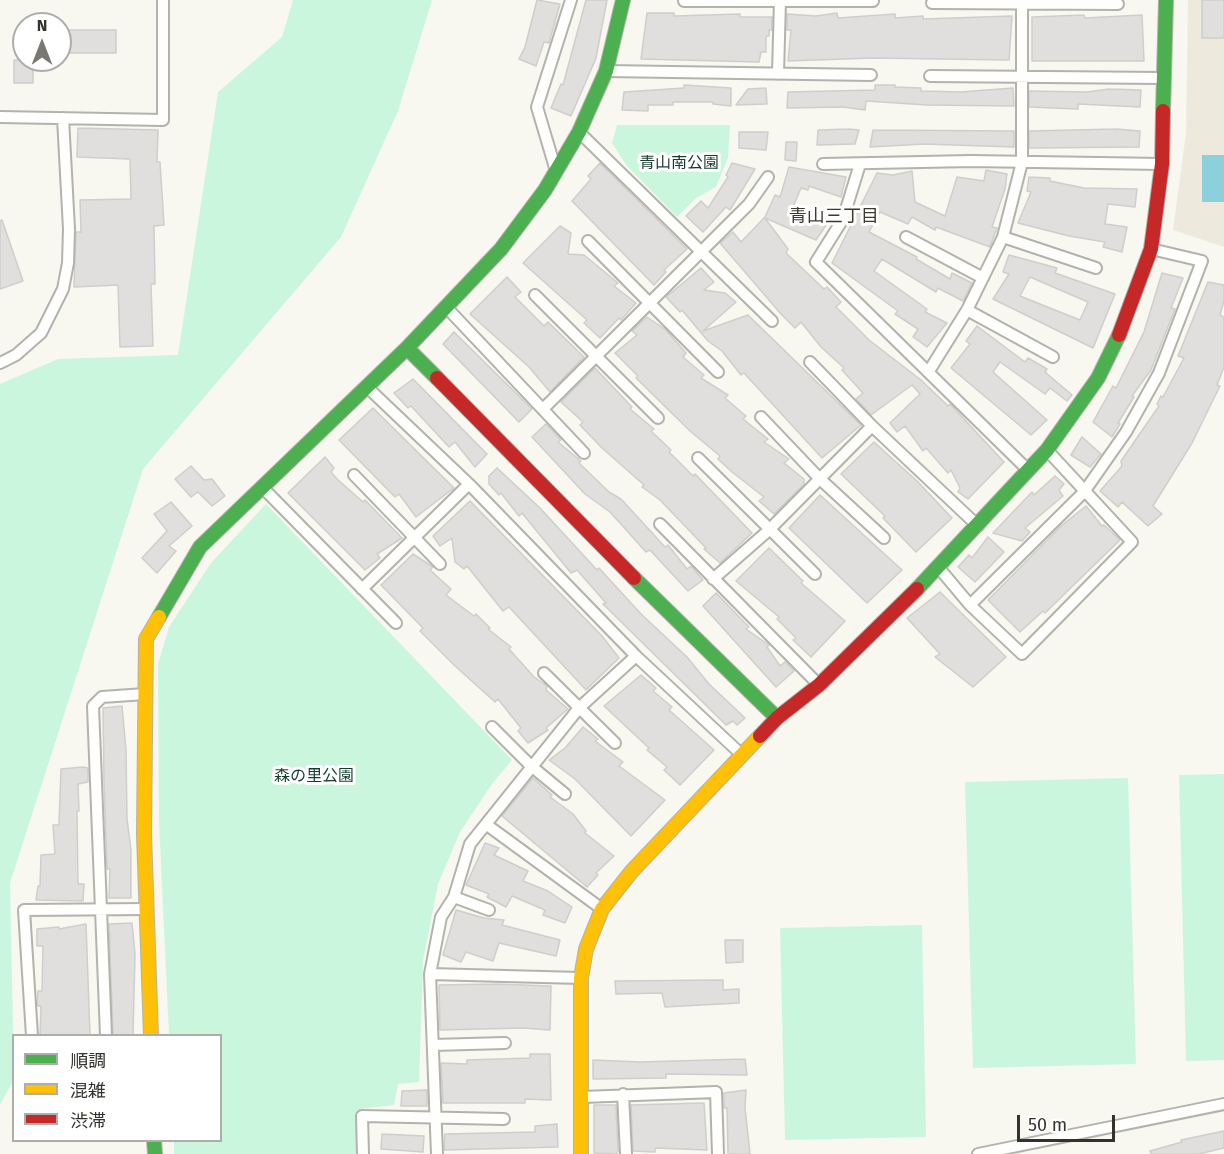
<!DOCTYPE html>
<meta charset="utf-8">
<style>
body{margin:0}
#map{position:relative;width:1224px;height:1154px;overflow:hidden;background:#f8f7f0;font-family:"Fira Sans","Noto Sans JP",sans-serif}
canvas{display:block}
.legend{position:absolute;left:12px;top:1034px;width:210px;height:108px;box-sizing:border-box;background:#fff;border:2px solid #adadab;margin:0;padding:8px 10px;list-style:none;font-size:18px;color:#33322d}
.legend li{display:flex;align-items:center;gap:12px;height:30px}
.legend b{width:30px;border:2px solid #adadab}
.north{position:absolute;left:12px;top:12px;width:60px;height:60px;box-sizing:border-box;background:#fff;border:2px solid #adadab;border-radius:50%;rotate:0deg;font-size:16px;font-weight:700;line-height:24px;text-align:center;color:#33322d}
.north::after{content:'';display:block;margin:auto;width:21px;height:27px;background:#787771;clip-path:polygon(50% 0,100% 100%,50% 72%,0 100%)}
.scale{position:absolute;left:1017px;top:1115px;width:98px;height:27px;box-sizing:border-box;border:3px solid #33322d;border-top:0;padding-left:8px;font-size:18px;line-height:21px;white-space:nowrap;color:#33322d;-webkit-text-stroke:4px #fff;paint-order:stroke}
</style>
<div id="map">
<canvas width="1224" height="1154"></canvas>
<ul class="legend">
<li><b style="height:8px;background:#4caf50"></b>順調</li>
<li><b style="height:8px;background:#ffc107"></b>混雑</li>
<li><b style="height:8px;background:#c62828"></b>渋滞</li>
</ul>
<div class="north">N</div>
<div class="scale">50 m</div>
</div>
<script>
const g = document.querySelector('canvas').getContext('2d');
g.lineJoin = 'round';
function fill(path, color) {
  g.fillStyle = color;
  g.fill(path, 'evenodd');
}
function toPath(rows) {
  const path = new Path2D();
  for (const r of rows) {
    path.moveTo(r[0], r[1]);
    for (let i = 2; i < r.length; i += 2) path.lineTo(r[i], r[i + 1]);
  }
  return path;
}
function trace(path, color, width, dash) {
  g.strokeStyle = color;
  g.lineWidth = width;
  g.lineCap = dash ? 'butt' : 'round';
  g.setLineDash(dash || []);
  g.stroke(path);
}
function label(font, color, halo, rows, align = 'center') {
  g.font = font + ' "Fira Sans","Noto Sans JP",sans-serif';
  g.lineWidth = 6;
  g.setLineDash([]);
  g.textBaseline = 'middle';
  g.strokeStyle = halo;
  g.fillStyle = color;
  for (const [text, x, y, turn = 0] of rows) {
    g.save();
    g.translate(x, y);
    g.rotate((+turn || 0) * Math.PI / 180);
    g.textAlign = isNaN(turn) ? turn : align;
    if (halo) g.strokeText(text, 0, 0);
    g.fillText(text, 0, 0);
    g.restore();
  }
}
fill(toPath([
 [1188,0,1224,0,1224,247,1173,230,1186,133]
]), '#edeadd');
fill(toPath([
 [293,0,432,0,398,111,341,237,143,469,10,883,14,1079,0,1105,0,384,58,359,178,355,218,92,282,37],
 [617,125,730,125,728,158,716,187,696,198,677,217,627,166,612,143],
 [266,504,512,760,492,784,460,832,438,884,423,961,419,1082,398,1084,394,1105,360,1109,360,1154,174,1154,174,1141,220,1140,220,1036,169,1035,159,821,158,664,169,627,211,563],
 [1224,774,1224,1060,1186,1061,1179,775],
 [1128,778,1136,1064,973,1068,965,782],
 [922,925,926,1137,785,1140,780,928]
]), '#caf6de');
fill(toPath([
 [1202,155,1224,155,1224,202,1202,202]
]), '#8cd0dc');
const building = toPath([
 [537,0,560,4,549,43,544,42,536,66,519,59,525,47,537,0],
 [586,0,607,0,596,58,571,116,551,108,561,84,563,85,586,0],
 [1202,0,1224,0,1224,38,1202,38,1202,0],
 [647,13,674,13,674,16,740,14,740,17,772,17,772,30,769,30,769,36,766,36,766,52,761,52,759,62,641,59,647,13],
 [837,13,838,18,895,14,895,18,923,16,923,19,1012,16,1009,60,873,58,788,61,791,30,787,30,787,14,816,16,837,13],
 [1084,15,1085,18,1142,15,1144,61,1032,61,1032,17,1084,15],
 [64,30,116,30,116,53,64,53,64,30],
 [14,60,33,60,33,83,14,83,14,60],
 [684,85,731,88,731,106,713,104,713,102,673,102,673,105,648,105,648,111,622,110,624,92,684,88,684,85],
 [875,85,895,85,895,87,921,88,921,91,961,92,1013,88,1014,106,927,105,866,101,865,110,843,107,787,108,788,92,875,90,875,85],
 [766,88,767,104,736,105,748,89,766,88],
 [1109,89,1141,90,1140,107,1078,104,1078,109,1029,107,1029,91,1087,92,1109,89],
 [78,128,158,130,157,162,160,162,164,225,154,226,155,284,151,284,153,346,120,347,118,285,74,287,76,232,81,232,80,200,131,199,130,159,77,157,78,128],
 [849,129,859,130,855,144,817,145,818,130,849,129],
 [1116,129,1140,131,1139,147,1029,148,1029,131,1116,129],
 [873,130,1014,131,1014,147,924,144,870,147,873,130],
 [739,132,768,132,766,150,739,148,739,132],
 [786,142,797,142,796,161,785,160,786,142],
 [600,163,687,249,664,270,666,272,654,285,572,201,591,179,588,176,600,163],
 [732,163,755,169,730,210,726,207,703,232,686,216,701,201,708,208,728,177,726,175,732,163],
 [789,167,846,177,841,197,809,186,808,190,801,188,793,207,829,221,816,240,765,218,788,249,786,253,824,289,827,287,841,302,836,307,869,340,921,380,948,406,950,404,1004,462,968,499,958,492,960,488,951,470,948,473,926,448,923,451,905,426,897,432,890,423,920,394,912,385,871,415,856,399,863,393,842,370,844,368,821,347,801,322,795,328,781,314,720,243,733,232,741,242,765,217,775,195,780,197,789,167],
 [986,170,1007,174,1005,189,992,227,997,228,990,247,936,227,935,230,912,217,908,224,880,212,869,232,917,257,916,259,950,279,952,273,972,283,963,301,938,288,936,292,882,259,874,271,927,309,925,312,947,323,927,347,913,337,918,329,895,314,898,311,832,263,877,173,893,175,912,171,915,202,945,216,957,177,984,181,986,170],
 [1029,177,1050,178,1050,181,1084,188,1137,189,1135,207,1108,204,1105,224,1127,227,1122,252,1103,247,1105,242,1069,236,1018,223,1031,192,1027,191,1029,177],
 [2,220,23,281,0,289,0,221,2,220],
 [560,226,571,233,568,254,584,255,618,283,614,286,636,303,621,320,619,318,600,338,584,323,587,320,523,263,560,226],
 [1009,255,1057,268,1055,273,1115,294,1093,348,993,299,1009,274,1003,272,1009,255],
 [1030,277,1088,302,1080,320,1020,296,1030,277],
 [701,268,714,282,704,290,725,293,736,302,703,331,748,315,861,425,822,458,744,373,741,375,722,351,708,341,682,310,680,312,666,297,701,268],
 [1162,273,1183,278,1171,308,1175,309,1151,370,1132,396,1134,397,1118,423,1120,424,1112,437,1093,422,1113,386,1116,388,1144,332,1162,273],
 [507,277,521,292,515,297,544,326,548,322,584,357,550,392,529,367,470,314,507,277],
 [1208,282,1224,285,1224,301,1220,315,1224,317,1224,367,1217,385,1220,386,1192,443,1153,506,1162,514,1148,526,1122,502,1118,507,1100,491,1122,466,1121,461,1159,406,1157,404,1161,396,1163,397,1184,358,1178,356,1208,282],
 [647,317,666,330,686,353,683,357,704,375,701,378,728,395,725,398,746,416,743,419,768,439,764,442,789,459,784,463,804,479,804,484,774,514,759,501,764,497,732,472,718,459,720,456,690,431,636,378,638,376,615,353,637,335,632,331,647,317],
 [977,326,1025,362,1028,358,1047,369,1045,372,1072,395,1067,401,1050,388,1045,394,1000,362,993,372,1047,420,1031,435,951,368,970,344,966,341,977,326],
 [454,332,532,409,519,422,443,344,454,332],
 [595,368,632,407,630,409,654,429,651,431,671,450,669,452,693,476,695,474,752,533,720,563,704,549,706,548,660,500,642,487,644,485,602,448,580,425,583,422,561,402,595,368],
 [413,379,487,454,475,467,455,442,449,447,411,406,408,408,394,393,413,379],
 [373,408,454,488,416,517,399,494,395,497,339,440,373,408],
 [546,424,561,440,558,442,581,461,579,463,609,492,621,499,665,547,668,545,687,569,691,566,703,580,688,591,650,550,646,552,610,512,585,494,532,437,546,424],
 [1082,437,1101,454,1090,467,1071,455,1082,437],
 [874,442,918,482,952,518,916,552,883,518,885,516,841,474,874,442],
 [325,457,334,468,331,472,337,479,363,502,365,500,402,538,377,554,380,558,365,570,288,493,325,457],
 [191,466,204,480,212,479,225,496,212,506,198,492,191,497,175,479,191,466],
 [497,468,540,508,597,570,599,568,641,614,687,657,709,684,745,718,737,725,733,721,726,725,603,604,606,603,577,570,571,573,522,513,519,516,501,493,499,495,489,484,489,476,497,468],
 [1055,476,1064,484,1059,490,1063,496,1025,528,1030,532,1022,541,993,533,1032,492,1034,495,1055,476],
 [820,495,902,570,867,603,789,528,820,495],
 [470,501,602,636,619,658,586,690,509,607,503,611,467,566,464,569,455,562,452,538,440,546,433,536,470,501],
 [171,502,192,526,169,546,176,551,157,573,142,558,167,531,154,514,171,502],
 [1086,506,1102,526,1104,525,1120,540,1045,613,1043,611,1020,632,988,600,1061,526,1086,506],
 [988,537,1004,552,975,582,958,567,969,555,972,558,988,537],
 [769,548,803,581,801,583,845,621,811,657,793,640,796,638,777,619,779,617,736,581,769,548],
 [413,554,433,567,430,570,451,589,446,595,474,616,476,614,490,628,488,629,511,647,509,649,534,677,547,686,546,690,568,709,546,728,548,730,528,743,518,731,521,728,498,699,495,702,454,665,420,631,423,628,381,585,413,554],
 [940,592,1006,657,973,687,935,657,940,654,907,618,940,592],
 [716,593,749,627,746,629,769,645,767,647,780,666,785,662,794,671,776,687,703,606,716,593],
 [641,675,656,688,653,691,672,707,669,710,714,750,680,785,664,770,667,767,647,750,649,748,604,706,641,675],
 [122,706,126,750,127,819,131,850,131,898,109,898,110,869,107,869,104,782,103,708,122,706],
 [583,727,598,739,595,741,623,762,619,766,665,800,631,836,575,779,549,760,565,748,583,727],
 [83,767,88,768,88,782,78,784,79,811,77,811,78,884,84,884,83,901,36,900,38,886,40,886,41,855,55,854,53,825,59,825,61,769,83,767],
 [533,778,552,795,550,797,573,814,586,831,585,833,614,856,596,873,598,875,587,887,502,816,533,778],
 [485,843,499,848,494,855,528,871,523,881,548,891,572,907,565,923,543,915,545,910,512,896,506,907,487,897,489,894,466,885,485,843],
 [456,910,484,918,504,920,502,925,560,940,556,956,499,943,493,961,466,952,461,962,443,955,456,910],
 [132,923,135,954,133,1035,113,1035,109,924,132,923],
 [86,924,90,1035,40,1035,41,1006,38,1006,37,1003,38,991,42,991,43,946,37,946,37,929,59,927,59,929,86,924],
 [725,940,743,940,743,962,726,963,725,940],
 [723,980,723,990,739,989,739,1003,665,1007,662,993,616,994,615,981,723,980],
 [495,984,551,986,550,1030,523,1028,440,1030,439,985,495,984],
 [530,1054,550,1054,551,1100,525,1099,525,1103,443,1103,441,1063,467,1064,467,1060,530,1058,530,1054],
 [745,1059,747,1075,666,1074,666,1078,593,1079,593,1060,640,1062,745,1059],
 [427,1090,427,1106,401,1106,402,1091,427,1090],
 [746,1090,745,1108,750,1154,728,1154,727,1108,724,1108,724,1093,746,1090],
 [704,1103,707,1150,655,1148,655,1152,633,1151,631,1105,704,1103],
 [594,1105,616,1105,618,1151,616,1154,594,1153,594,1105],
 [557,1124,558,1147,444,1150,445,1134,535,1132,535,1126,557,1124],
 [1224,1131,1224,1148,1199,1154,1151,1154,1150,1151,1182,1142,1181,1140,1224,1131],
 [382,1134,424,1136,423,1152,381,1149,382,1134]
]);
fill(building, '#e0dfde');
trace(building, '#cececc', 1.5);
const street = toPath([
 [684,1,873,1],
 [932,3,1118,4],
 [606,71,871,75],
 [778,74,780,0],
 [930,76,1162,78],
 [0,117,163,120,163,0],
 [579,132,772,321],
 [823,164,971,161,1162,164],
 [860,164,843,219,816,262,1028,470],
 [556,171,537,107,571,0],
 [906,237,983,278],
 [1003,237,1096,268],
 [588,241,718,372],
 [535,295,658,418],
 [447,308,584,453],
 [967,310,1053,357],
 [810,362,872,426,978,526],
 [0,363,16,355,41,333,63,289,68,263,69,229,63,118],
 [929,371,967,310,1003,237,1022,162,1022,0],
 [367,387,469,484,636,656,742,755],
 [543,409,749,204,768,177],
 [761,417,820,479,884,538],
 [698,458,815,574],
 [354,475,440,564],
 [264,489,396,623],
 [660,524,819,685],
 [939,568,970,605,1022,654,1132,542,1047,450],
 [713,579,769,530,872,426],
 [362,589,469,484],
 [970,605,1084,492,1126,432,1159,373,1202,261,1151,249],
 [544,673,615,743],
 [492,727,530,765,565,794],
 [487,825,602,909],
 [454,897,489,910],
 [430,974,581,978],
 [32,1036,24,910,147,909],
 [106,1036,93,706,102,697,145,694],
 [433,1045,505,1043],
 [623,1094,626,1154],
 [582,1097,716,1092,718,1154],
 [363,1154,362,1116,504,1119],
 [437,1154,430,974,441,917,454,897,470,844,579,708,636,656],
 [978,1154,1224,1104]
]);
const fast = toPath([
 [1163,111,1166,0],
 [437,378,407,348,501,249,545,190,579,132,606,71,623,0],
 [634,578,777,718],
 [917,589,1047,450,1098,378,1119,335],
 [159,617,200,547,407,348],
 [154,1140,155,1154]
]);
const slow = toPath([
 [151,1036,144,834,146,639,159,617],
 [581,1154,581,978,586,949,602,909,632,871,760,736]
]);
const jam = toPath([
 [1119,335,1151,249,1162,164,1163,111],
 [437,378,634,578],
 [760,736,777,718,819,685,917,589]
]);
trace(street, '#b3b2ad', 14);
trace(fast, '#b3b2ad', 16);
trace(slow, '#b3b2ad', 16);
trace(jam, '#b3b2ad', 16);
trace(street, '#fefefd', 10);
trace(fast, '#4caf50', 14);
trace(slow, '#ffc107', 14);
trace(jam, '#c62828', 14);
label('16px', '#183c2d', '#fff', [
 ["青山南公園",679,164],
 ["森の里公園",314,777]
]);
label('18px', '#3c392f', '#fff', [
 ["青山三丁目",834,217]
]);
</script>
